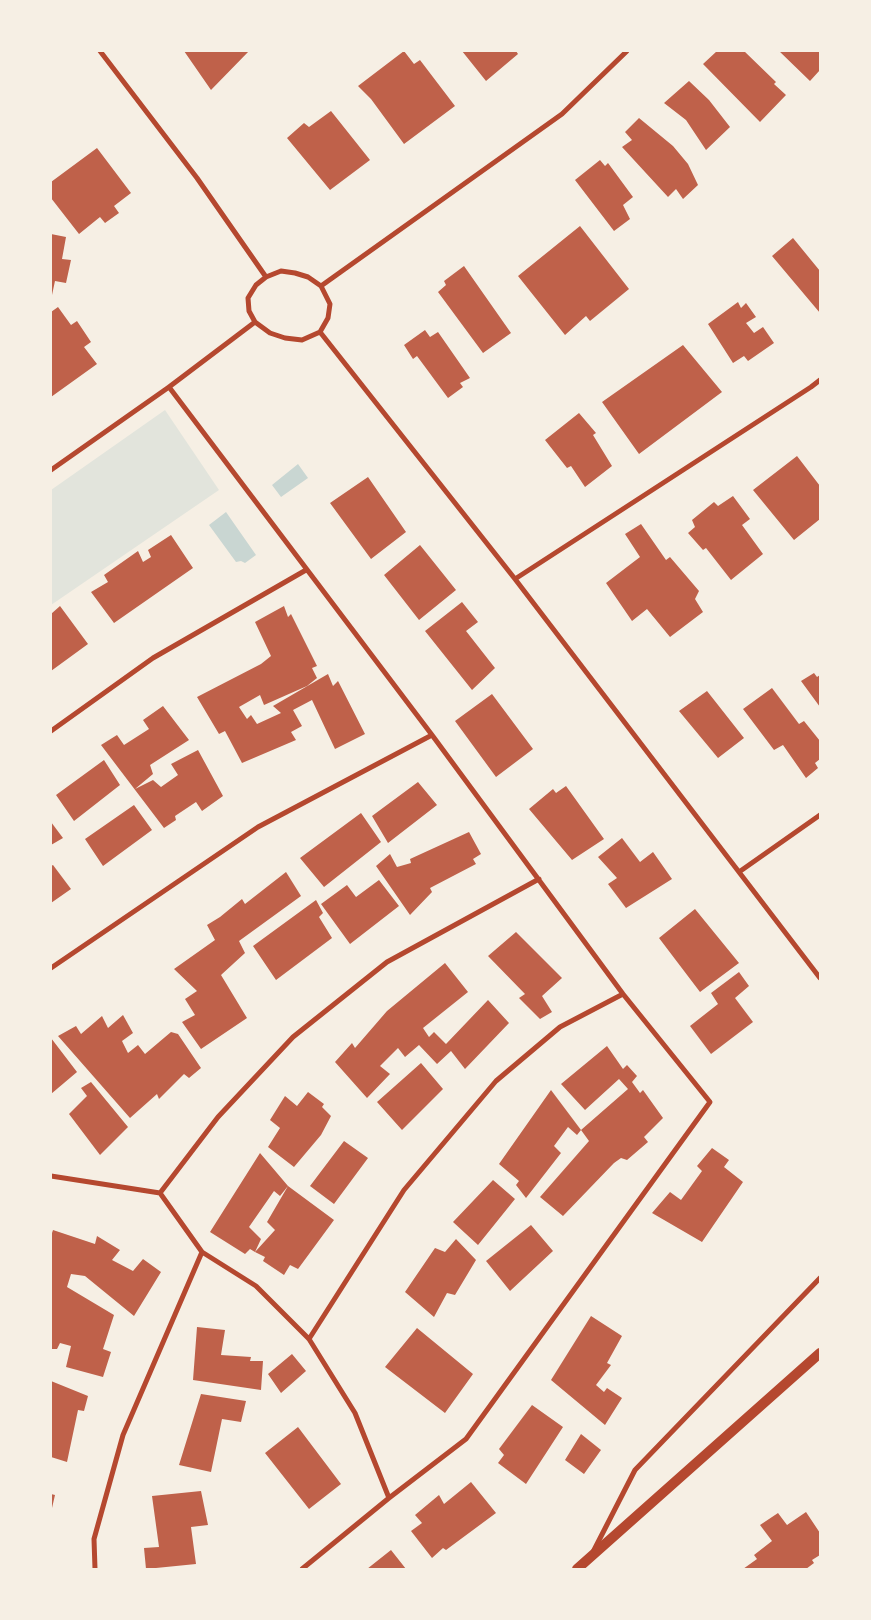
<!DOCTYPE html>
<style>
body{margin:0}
#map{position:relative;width:871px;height:1620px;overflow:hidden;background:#f6efe4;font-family:"Varela Round",sans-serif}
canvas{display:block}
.frame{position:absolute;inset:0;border:52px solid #f6efe4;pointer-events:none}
</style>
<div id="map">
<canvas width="871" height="1620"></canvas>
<div class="frame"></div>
</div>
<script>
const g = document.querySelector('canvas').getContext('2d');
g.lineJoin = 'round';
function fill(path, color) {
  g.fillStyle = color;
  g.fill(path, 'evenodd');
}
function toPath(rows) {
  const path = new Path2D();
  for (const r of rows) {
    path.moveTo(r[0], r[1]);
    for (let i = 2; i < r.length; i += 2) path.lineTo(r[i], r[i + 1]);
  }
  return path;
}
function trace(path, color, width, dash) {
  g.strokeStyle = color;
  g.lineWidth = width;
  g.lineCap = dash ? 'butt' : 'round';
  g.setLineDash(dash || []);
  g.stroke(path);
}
fill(toPath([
 [165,410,219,490,51,605,51,490]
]), '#e2e4dc');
fill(toPath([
 [298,464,308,478,281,497,272,485],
 [226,512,256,555,245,563,241,561,236,562,209,525]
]), '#c9d6d2');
fill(toPath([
 [184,51,249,51,211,90],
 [404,51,414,64,420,60,455,106,404,144,371,99,358,86],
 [462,51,516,51,518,54,486,81],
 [717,51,744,51,776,82,774,84,786,95,760,122,703,64],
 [779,51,820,51,820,70,810,81],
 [689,81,709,100,730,127,706,150,686,120,664,103],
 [331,111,370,160,330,190,287,138,304,123,309,127],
 [639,118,673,146,688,164,698,185,683,199,676,189,668,197,622,147,632,140,625,132],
 [97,148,131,193,114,206,119,213,105,223,100,217,79,234,51,198,51,182],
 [600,160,605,166,608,163,633,197,623,205,630,219,614,231,575,180],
 [580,226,629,289,590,321,586,316,565,335,518,276],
 [51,234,66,237,62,259,71,260,66,283,55,281,52,295],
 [793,238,820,271,820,313,772,256],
 [464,266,511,333,483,353,438,292,446,285,444,281],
 [738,302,741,308,746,303,756,317,746,323,754,333,763,327,774,343,748,361,744,356,733,363,708,324],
 [58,307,71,325,77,321,91,342,84,347,97,364,51,397,51,312],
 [425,330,430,337,438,332,470,378,460,383,463,387,448,398,417,356,413,359,404,345],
 [683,345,722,392,639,454,602,402],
 [579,413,596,433,593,435,612,466,585,487,571,466,567,468,545,440],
 [797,456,820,486,820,519,794,540,753,490],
 [368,477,406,532,371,559,330,503],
 [733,496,750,519,742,525,763,554,731,580,706,548,703,550,688,533,695,527,692,520,714,502,718,506],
 [641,524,666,560,670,557,699,591,695,599,703,612,670,637,647,609,632,621,606,583,640,557,625,534],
 [171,535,193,568,114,623,91,592,108,582,104,575,138,551,143,562,151,557,148,550],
 [420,545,456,590,419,620,384,575],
 [462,602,478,622,466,631,495,668,472,690,425,631],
 [60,606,88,644,51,671,51,614],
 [284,606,288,617,291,614,317,666,312,668,317,678,307,686,264,705,260,695,239,707,247,719,251,715,257,724,281,713,273,706,328,674,333,686,338,681,365,734,335,749,312,700,293,710,302,726,291,732,296,740,242,763,225,731,219,734,197,697,261,664,271,656,255,622],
 [814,673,817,677,820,675,820,707,801,681],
 [772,688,799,724,804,721,820,741,820,759,815,763,818,768,806,778,783,745,774,750,743,709],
 [707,691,744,738,718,758,679,711],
 [492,694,533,749,496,777,455,721],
 [163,706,189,740,150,765,153,774,135,789,153,780,161,787,178,775,171,764,198,750,223,796,202,811,196,802,175,816,176,820,164,828,101,745,117,735,124,745,149,729,143,720],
 [104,760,120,785,74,821,56,795],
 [418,782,437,805,388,843,372,816],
 [566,786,604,839,572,860,529,809,553,789,556,793],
 [134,805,152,830,103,866,85,839],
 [361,813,381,842,324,887,300,858],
 [51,822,63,838,51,845],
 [469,832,481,854,473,859,476,864,430,888,432,892,410,915,376,866,390,854,397,867,411,863,410,859],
 [622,838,640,862,653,852,672,879,626,908,608,884,617,878,598,857],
 [53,865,71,889,51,903,51,866],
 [286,872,301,896,239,941,245,953,221,975,247,1018,201,1049,182,1022,195,1015,185,999,197,991,174,969,215,940,207,925,220,917,242,899,245,904],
 [379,880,399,906,350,944,321,904,347,885,356,897],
 [316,900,323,913,319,917,332,938,276,980,253,946],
 [695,909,739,963,700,992,659,938],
 [516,932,562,978,542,996,552,1012,540,1019,519,998,525,994,488,956],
 [445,963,468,992,423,1028,429,1037,434,1032,446,1044,488,1000,509,1023,465,1069,451,1051,437,1064,419,1045,405,1057,398,1048,380,1066,390,1074,367,1098,335,1062,352,1043,355,1048,387,1011],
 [739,972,749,986,735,998,753,1022,711,1054,690,1026,718,1004,711,993],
 [123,1015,133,1033,122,1041,128,1053,138,1045,145,1054,171,1032,178,1034,201,1068,189,1078,184,1074,159,1099,157,1094,130,1118,58,1036,76,1026,81,1034,102,1016,108,1028],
 [51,1038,77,1072,51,1094],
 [607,1046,623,1069,627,1065,637,1076,632,1082,640,1093,643,1090,663,1118,644,1137,648,1142,627,1160,621,1158,614,1163,563,1216,540,1197,589,1141,581,1130,628,1089,619,1079,585,1110,561,1084],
 [421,1063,443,1089,402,1130,377,1102],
 [91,1082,128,1127,100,1155,69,1114,87,1096,81,1088],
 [551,1090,581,1130,577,1135,568,1127,554,1146,561,1153,526,1198,516,1185,519,1181,499,1164],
 [308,1092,324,1104,322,1107,331,1116,321,1135,294,1167,268,1147,280,1128,270,1120,285,1096,297,1106],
 [344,1141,368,1158,334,1204,310,1186],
 [712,1148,729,1160,724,1167,743,1182,702,1242,652,1213,670,1192,681,1200,702,1171,697,1166],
 [260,1153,288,1186,280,1196,274,1191,249,1227,261,1239,255,1252,250,1249,245,1254,210,1232],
 [493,1180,515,1199,478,1245,453,1222],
 [288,1186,334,1220,298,1269,290,1265,284,1275,263,1261,265,1257,255,1252,275,1230,267,1222],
 [531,1225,553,1251,510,1291,486,1261],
 [53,1230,95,1244,97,1236,120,1250,112,1260,133,1271,143,1259,161,1272,134,1316,85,1276,71,1274,67,1287,114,1315,103,1349,111,1352,103,1377,66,1367,71,1346,60,1343,57,1349,51,1349,51,1236],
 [456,1239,476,1260,455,1295,447,1293,434,1317,405,1292,435,1248,445,1252],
 [591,1316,622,1336,607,1363,611,1365,596,1385,604,1392,607,1388,622,1398,605,1425,551,1380],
 [197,1327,225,1330,221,1355,251,1357,250,1361,263,1361,261,1390,193,1380],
 [417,1328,473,1374,445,1413,385,1367],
 [292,1354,306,1371,281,1393,268,1374],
 [51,1381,88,1396,84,1411,78,1410,67,1462,51,1457],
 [201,1394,246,1401,241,1422,222,1419,211,1472,179,1465],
 [532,1405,563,1427,526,1484,498,1463,504,1455,499,1449],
 [298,1427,341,1484,309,1509,265,1453],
 [581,1434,601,1450,584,1474,565,1460],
 [471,1482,496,1513,446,1550,443,1548,432,1558,411,1531,422,1523,415,1515,439,1495,444,1504],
 [201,1491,208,1525,191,1527,196,1564,146,1569,144,1548,159,1547,152,1496],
 [51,1494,55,1495,52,1508,51,1507],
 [806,1512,820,1533,820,1555,812,1560,814,1563,806,1569,743,1569,757,1559,754,1555,772,1541,760,1525,778,1513,787,1525],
 [391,1550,406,1569,367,1569]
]), '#bf614a');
trace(toPath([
 [100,51,197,178,266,277],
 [281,271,295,273,308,277,321,286,330,304,328,318,320,332,302,340,285,338,270,333,255,322,249,311,248,298,256,285,266,277,281,271],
 [321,286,562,114,627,51],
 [320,332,515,579,820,978],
 [169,387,432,735,623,994,710,1102,466,1439,389,1498,302,1569],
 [51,470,169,387,255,322],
 [515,579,811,387,820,380],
 [51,731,153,658,306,570],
 [739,872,820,815],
 [51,968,258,827,432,735],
 [51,1176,160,1193,202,1252,256,1286,309,1339,355,1413,389,1498],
 [160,1193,218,1117,293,1037,387,962,539,879],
 [309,1339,404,1190,496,1081,560,1027,623,994],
 [594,1550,635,1470,820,1278],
 [95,1569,94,1539,123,1435,202,1252]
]), '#b5482f', 5);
trace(toPath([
 [577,1569,820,1353]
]), '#b5482f', 10);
</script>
